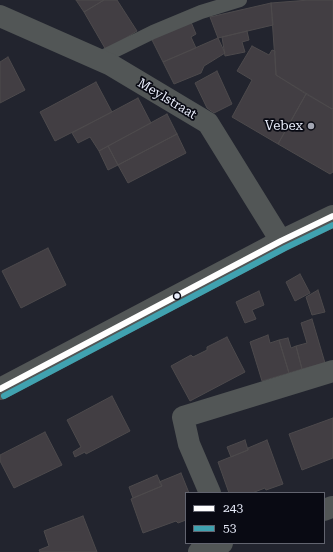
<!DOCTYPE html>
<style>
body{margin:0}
#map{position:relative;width:333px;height:552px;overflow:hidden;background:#22242e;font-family:"Roboto Serif",serif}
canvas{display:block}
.legend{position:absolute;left:185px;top:492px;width:140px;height:52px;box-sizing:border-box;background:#090a13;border:1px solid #62646f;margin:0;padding:5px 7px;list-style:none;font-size:12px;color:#e8ecfa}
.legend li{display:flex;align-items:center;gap:8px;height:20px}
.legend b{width:20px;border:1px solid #62646f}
</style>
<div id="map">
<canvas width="333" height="552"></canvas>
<ul class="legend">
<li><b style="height:5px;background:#fff"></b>243</li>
<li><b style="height:5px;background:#40a2b0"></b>53</li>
</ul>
</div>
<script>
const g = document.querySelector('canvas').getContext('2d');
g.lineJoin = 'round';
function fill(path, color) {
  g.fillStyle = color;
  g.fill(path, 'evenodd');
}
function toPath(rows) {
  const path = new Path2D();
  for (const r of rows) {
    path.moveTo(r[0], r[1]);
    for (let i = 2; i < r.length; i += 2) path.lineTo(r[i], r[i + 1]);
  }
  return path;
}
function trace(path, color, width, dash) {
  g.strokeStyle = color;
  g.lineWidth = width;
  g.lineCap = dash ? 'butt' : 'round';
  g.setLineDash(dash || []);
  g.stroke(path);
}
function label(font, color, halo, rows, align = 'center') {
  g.font = font + ' "Roboto Serif",serif';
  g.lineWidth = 3.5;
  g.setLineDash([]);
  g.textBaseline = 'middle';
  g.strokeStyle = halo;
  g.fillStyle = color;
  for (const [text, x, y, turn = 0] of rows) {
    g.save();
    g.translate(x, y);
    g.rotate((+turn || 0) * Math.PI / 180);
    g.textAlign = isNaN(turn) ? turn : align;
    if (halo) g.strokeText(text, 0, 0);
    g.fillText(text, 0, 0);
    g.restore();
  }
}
const building = toPath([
 [76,0,104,0,84,12,76,0],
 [104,0,117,0,137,31,106,50,84,12,104,0],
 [309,0,333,0,333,108,332,109,276,75,271,3,309,0],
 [271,3,273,25,218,38,210,17,271,3],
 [191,22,196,34,191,37,196,48,163,62,151,38,191,22],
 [247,31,249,40,242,42,245,52,225,56,222,37,247,31],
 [218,38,225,53,204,66,201,73,174,84,163,62,218,38],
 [252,46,269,55,272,50,275,51,276,75,306,94,278,144,232,117,252,80,237,71,252,46],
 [8,57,25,90,0,103,0,62,8,57],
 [217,71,232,104,214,113,207,108,195,83,217,71],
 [96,82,112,112,55,141,40,112,96,82],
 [306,94,332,109,333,108,333,172,330,174,278,144,306,94],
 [138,98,151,123,99,151,90,137,78,143,72,133,138,98],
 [167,114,177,134,118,165,108,146,167,114],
 [177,134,186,153,128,183,118,165,177,134],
 [108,146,118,165,108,170,99,151,108,146],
 [48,248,66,285,21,308,2,271,48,248],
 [300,274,310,293,295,301,286,282,300,274],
 [318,290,325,312,312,315,306,297,318,290],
 [259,291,264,305,252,310,256,319,245,323,236,302,259,291],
 [312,319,325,363,302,369,296,346,307,343,301,323,312,319],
 [268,335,270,343,279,340,289,373,262,381,250,342,268,335],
 [227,337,245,372,190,401,171,366,191,355,193,357,207,350,207,347,227,337],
 [288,338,291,348,296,346,302,369,289,373,279,340,288,338],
 [112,396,130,431,86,454,85,452,75,457,73,452,81,447,67,420,112,396],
 [333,418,333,458,302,470,289,434,333,418],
 [45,432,62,465,14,488,0,461,0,455,45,432],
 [245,440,248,450,231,457,227,447,245,440],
 [267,440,283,484,266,490,265,488,252,493,229,493,218,462,248,450,248,448,267,440],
 [181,473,189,493,186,493,186,520,178,523,176,521,143,533,131,499,162,486,159,482,181,473],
 [157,475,162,486,133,498,129,487,157,475],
 [83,516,97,552,40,552,39,550,49,546,44,531,83,516]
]);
fill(building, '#423e43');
trace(building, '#4d4a4c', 1);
trace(toPath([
 [98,59,153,32,201,12,240,0]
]), '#525656', 14);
trace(toPath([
 [0,16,111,65,208,123,281,241],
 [0,389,281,241,333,216],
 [210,493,189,444,183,417,333,371],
 [324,510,332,507],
 [199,552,222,543]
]), '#525656', 22);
trace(toPath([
 [0,389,281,241,333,216]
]), '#fff', 6);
trace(toPath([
 [4,396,285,248,333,225]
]), '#40a2b0', 6);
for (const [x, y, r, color] of [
 [311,126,4,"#a3a6b3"],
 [177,296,3.5,"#e8ecfa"]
]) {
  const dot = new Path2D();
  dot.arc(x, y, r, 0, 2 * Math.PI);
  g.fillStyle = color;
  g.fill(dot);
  trace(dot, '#090a13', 1.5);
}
label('13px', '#e8ecfa', '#090a13', [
 ["Meylstraat",167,99,31]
]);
label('13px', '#e8ecfa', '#090a13', [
 ["Vebex",303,126]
], 'right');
</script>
